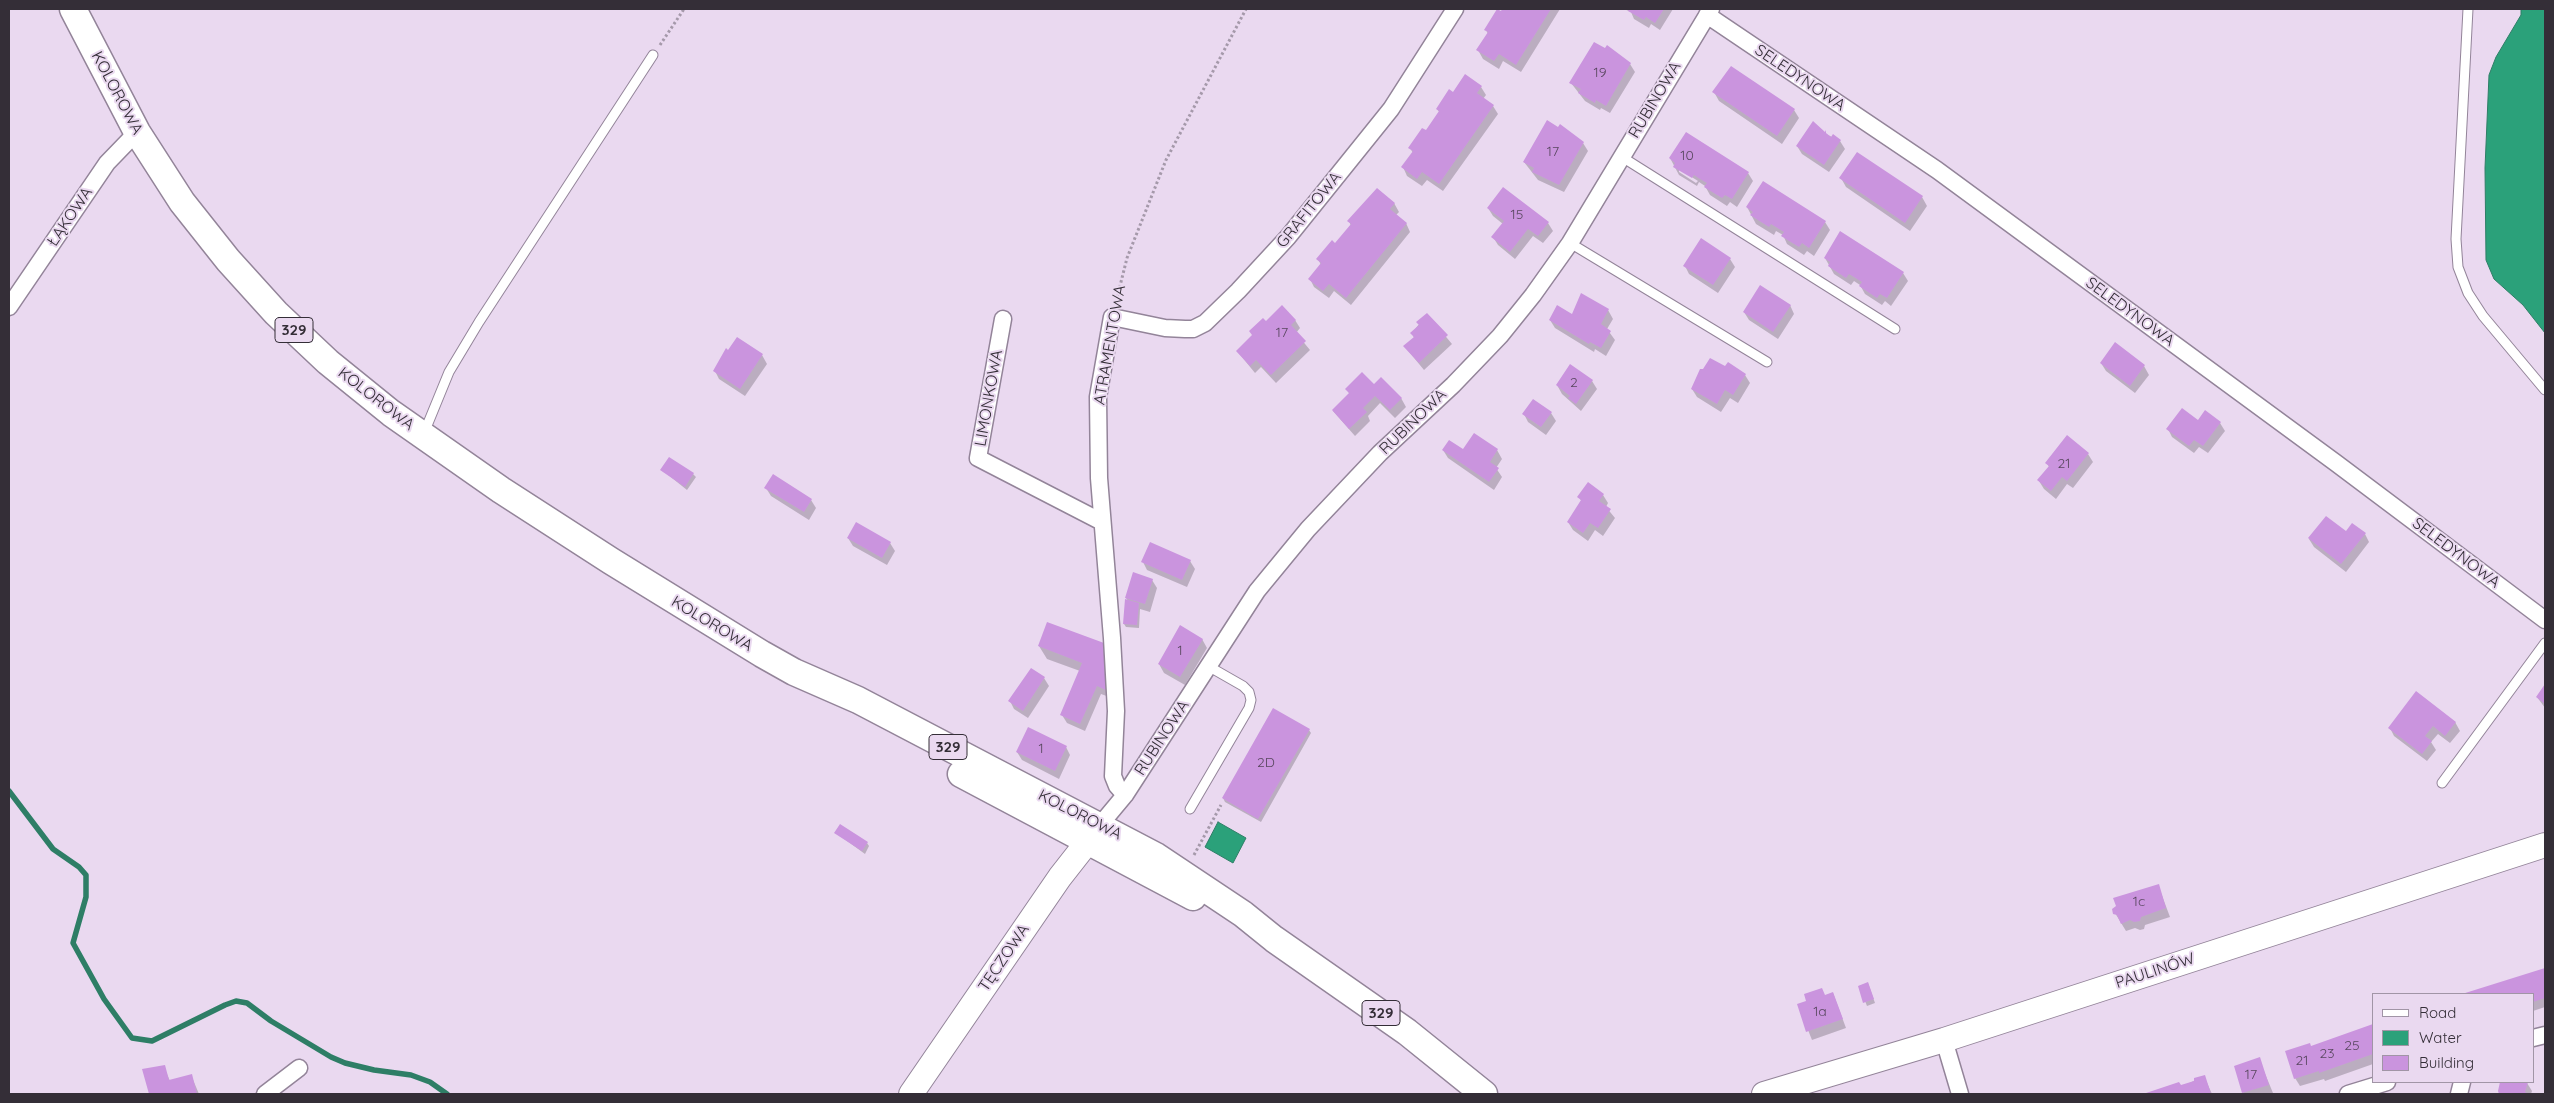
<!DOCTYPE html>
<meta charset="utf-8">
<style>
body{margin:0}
#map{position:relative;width:2554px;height:1103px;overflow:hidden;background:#ead9f0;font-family:Quicksand,sans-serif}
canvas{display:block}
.frame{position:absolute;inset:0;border:10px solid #342e37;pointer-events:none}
.legend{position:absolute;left:2372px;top:993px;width:162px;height:90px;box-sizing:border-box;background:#ead9f0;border:1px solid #a195a6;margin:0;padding:6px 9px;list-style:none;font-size:15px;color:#342e37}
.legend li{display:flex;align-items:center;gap:10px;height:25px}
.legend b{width:25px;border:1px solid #a195a6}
</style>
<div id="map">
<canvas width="2554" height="1103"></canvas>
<div class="frame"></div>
<ul class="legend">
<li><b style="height:6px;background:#fff"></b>Road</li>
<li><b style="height:14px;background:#2ba17a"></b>Water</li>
<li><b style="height:14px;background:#ca94de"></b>Building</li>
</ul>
</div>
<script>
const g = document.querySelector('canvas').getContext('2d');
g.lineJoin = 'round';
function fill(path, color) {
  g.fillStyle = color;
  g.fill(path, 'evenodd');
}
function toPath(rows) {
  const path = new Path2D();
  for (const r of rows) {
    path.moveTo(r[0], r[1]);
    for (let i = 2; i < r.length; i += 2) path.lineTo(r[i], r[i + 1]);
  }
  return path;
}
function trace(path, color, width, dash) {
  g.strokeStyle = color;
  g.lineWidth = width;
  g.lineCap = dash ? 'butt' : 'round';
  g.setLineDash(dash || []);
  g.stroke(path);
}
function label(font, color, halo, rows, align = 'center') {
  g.font = font + ' Quicksand,sans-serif';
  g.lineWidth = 4;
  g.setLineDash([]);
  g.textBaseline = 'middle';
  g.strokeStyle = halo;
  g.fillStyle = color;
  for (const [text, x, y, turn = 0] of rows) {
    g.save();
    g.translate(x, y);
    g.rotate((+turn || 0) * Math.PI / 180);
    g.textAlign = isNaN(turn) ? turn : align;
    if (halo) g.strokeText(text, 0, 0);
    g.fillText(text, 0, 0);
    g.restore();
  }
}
const water = toPath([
 [2521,9,2545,9,2545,333,2523,305,2494,279,2486,260,2485,168,2489,75,2496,57,2521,15,2521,9],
 [1218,822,1246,838,1233,863,1205,847,1218,822]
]);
fill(water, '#2ba17a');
trace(water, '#2e7e66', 1);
fill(toPath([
 [1504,9,1560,9,1521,72,1503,61,1499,69,1483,59,1478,50,1488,34,1486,30],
 [1624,9,1673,9,1660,30,1651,24,1649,28,1634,19,1631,12],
 [1630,64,1635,72,1610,113,1601,108,1600,110,1585,101,1571,83],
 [1731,67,1794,110,1799,118,1782,144,1719,101,1714,92],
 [1481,87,1486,95,1483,99,1493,106,1498,114,1443,191,1427,180,1422,186,1407,176,1403,167,1413,153,1410,148,1426,132,1440,113,1437,109,1453,94],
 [1824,133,1840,141,1845,149,1829,172,1802,154,1797,146],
 [1583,143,1588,151,1564,192,1538,180,1524,162],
 [1670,158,1748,173,1753,181,1737,207,1730,202,1727,206,1710,195,1705,186,1699,182,1697,186,1679,175],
 [1679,169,1698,181,1696,183,1679,172],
 [1841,178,1922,197,1927,206,1910,231,1846,187],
 [1763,182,1825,222,1830,230,1814,256,1807,251,1804,255,1787,244,1783,235,1776,231,1774,235,1756,224,1747,207],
 [1394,203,1399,212,1396,215,1406,223,1410,232,1351,305,1334,291,1329,298,1314,287,1310,279,1321,265,1318,259,1336,245,1351,226,1349,221],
 [1488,208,1548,223,1553,231,1543,243,1533,236,1515,259,1498,245,1493,237,1503,224,1493,216],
 [1825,258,1903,273,1908,281,1891,306,1885,301,1882,305,1865,294,1860,285,1854,281,1851,285,1834,274],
 [1730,259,1735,267,1718,293,1689,274,1685,266],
 [1582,295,1608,310,1613,319,1607,329,1615,340,1606,356,1595,349,1594,352,1555,328,1550,320,1573,316],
 [1790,305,1794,314,1778,339,1749,320,1744,312],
 [1427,314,1452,344,1424,370,1405,347,1414,338,1412,333],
 [1295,320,1300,328,1296,333,1310,350,1276,383,1261,367,1255,373,1237,351,1266,322],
 [737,339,762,355,767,364,745,396,719,379,715,371],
 [2115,344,2144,366,2149,375,2135,393,2106,371,2101,363],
 [1745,375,1750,383,1738,403,1730,398,1721,412,1697,397,1692,389],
 [1592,381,1597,389,1581,411,1562,394,1557,385],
 [1374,386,1401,398,1406,407,1395,418,1380,403,1368,416,1370,421,1355,436,1333,411,1350,395,1347,389],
 [1551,413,1556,421,1546,435,1528,422,1524,414],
 [2198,422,2220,423,2225,431,2208,453,2199,447,2194,453,2172,437,2168,429],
 [1474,434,1497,450,1502,459,1496,468,1502,477,1494,490,1448,458,1443,450,1463,451],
 [2088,454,2093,462,2073,488,2067,484,2056,499,2044,489,2039,481,2049,467,2047,463],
 [662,470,693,474,696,477,687,490],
 [766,488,811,500,816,508,809,520,771,496],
 [1603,495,1608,503,1606,507,1615,518,1603,536,1595,530,1588,541,1573,530,1568,522,1582,502,1579,497],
 [2346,533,2365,534,2369,542,2346,572,2314,547,2309,539],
 [848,538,890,543,895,551,887,565,853,546],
 [1190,561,1195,569,1187,587,1147,570,1143,562],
 [1152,580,1157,588,1150,612,1140,609,1139,628,1126,627,1124,624,1128,601,1126,598],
 [1202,639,1207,648,1185,685,1164,673,1159,664],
 [1103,644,1110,657,1112,698,1101,694,1085,731,1067,723,1062,715,1080,671,1047,659,1039,646],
 [1044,678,1049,686,1028,718,1014,709,1010,701],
 [2545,686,2545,708,2537,697],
 [2455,722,2460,731,2450,743,2438,734,2431,742,2436,750,2427,761,2394,736,2390,728],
 [1309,730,1311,733,1261,822,1225,802,1223,798],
 [1066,747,1070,755,1059,779,1022,760,1017,752],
 [836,833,867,843,869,846,865,854],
 [2158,885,2170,917,2145,925,2144,929,2140,930,2135,928,2126,931,2115,913],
 [2545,969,2545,1007,2533,1011,2533,994,2466,994],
 [1868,983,1875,1003,1867,1006,1859,986],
 [1833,993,1846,1028,1812,1040,1798,1005],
 [2373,1026,2373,1064,2325,1081,2324,1079,2300,1086,2295,1078,2311,1047],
 [2259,1059,2273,1093,2244,1094,2243,1093],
 [164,1067,170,1081,191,1075,199,1094,150,1094,144,1070],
 [2204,1076,2212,1094,2147,1094,2179,1084,2181,1087],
 [2502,1082,2527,1083,2532,1091,2531,1094,2500,1094]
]), '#0003');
trace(toPath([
 [9,791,53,849,79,867,86,875,86,897,73,943,104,999,132,1038,152,1041,225,1005,236,1001,247,1003,271,1021,331,1057,345,1063,374,1070,411,1075,430,1082,447,1094]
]), '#2e7e66', 5.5);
fill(toPath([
 [1497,9,1501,11,1502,9,1551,9,1516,65,1499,54,1494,61,1476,50,1488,32,1484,30],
 [1629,9,1664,9,1655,23,1646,17,1644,20,1628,11],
 [1594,42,1605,48,1607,45,1631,63,1606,106,1596,100,1595,103,1578,93,1581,89,1569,83],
 [1731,66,1795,109,1777,136,1712,92],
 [1465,74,1482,86,1477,93,1494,105,1439,184,1422,172,1417,179,1401,167,1413,151,1408,148,1422,128,1426,130,1439,111,1436,109,1449,89,1453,92],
 [1547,120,1558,127,1560,124,1584,142,1559,185,1532,172,1534,168,1523,162],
 [1813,121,1825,132,1826,130,1826,133,1831,137,1833,134,1841,140,1824,165,1796,146],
 [1686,132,1749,172,1732,199,1725,195,1722,198,1704,187,1707,183,1700,179,1694,175,1692,178,1673,167,1675,163,1669,158],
 [1857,152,1923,196,1905,223,1839,178],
 [1763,181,1826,221,1809,248,1802,243,1799,247,1781,236,1784,232,1771,224,1769,227,1750,215,1753,212,1746,207],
 [1503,187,1549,222,1538,236,1528,229,1510,252,1491,237,1504,221,1487,208],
 [1377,188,1395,203,1390,209,1407,223,1346,298,1329,284,1323,291,1308,279,1321,263,1316,259,1332,240,1335,243,1351,224,1347,221],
 [1840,231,1904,272,1887,298,1880,294,1877,298,1859,286,1862,282,1849,274,1846,278,1828,266,1830,262,1824,258],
 [1701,238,1731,258,1713,285,1683,266],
 [1760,285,1791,305,1773,332,1743,312],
 [1581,293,1609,309,1601,324,1611,331,1601,348,1590,342,1589,344,1549,320,1557,305,1572,314],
 [1282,305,1296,320,1291,325,1306,341,1271,375,1256,360,1250,366,1236,351,1252,335,1249,331,1263,318,1266,321],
 [1427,313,1448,335,1419,363,1403,346,1414,337,1410,333,1419,325,1416,322],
 [737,337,763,354,740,389,713,371,726,348,728,350],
 [2115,342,2145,365,2130,386,2100,363],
 [1710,358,1725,366,1728,362,1746,374,1733,395,1725,390,1717,404,1691,389,1700,369,1703,369],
 [1570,364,1593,380,1576,404,1568,398,1570,396,1556,385],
 [1362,372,1374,384,1381,377,1402,398,1390,410,1375,396,1363,408,1367,412,1349,429,1332,410,1349,393,1345,389],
 [1533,399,1552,412,1541,427,1522,414],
 [2182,408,2198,420,2205,410,2221,422,2203,446,2194,440,2189,446,2166,429],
 [1474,433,1498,449,1490,462,1499,468,1489,482,1442,450,1449,440,1463,449],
 [2067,435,2089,453,2067,481,2062,477,2051,491,2037,480,2049,466,2045,463],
 [669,457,694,473,685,487,660,470],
 [773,474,812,499,804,512,764,488],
 [1588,482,1604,494,1599,501,1611,509,1598,528,1590,523,1583,533,1567,522,1581,500,1577,497],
 [2326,516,2346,531,2352,523,2366,533,2341,564,2308,538],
 [856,522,891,542,882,558,847,538],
 [1150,542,1191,560,1182,580,1141,562],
 [1133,572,1153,579,1145,604,1125,598],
 [1125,599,1139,603,1137,625,1123,624],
 [1047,622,1104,643,1108,691,1097,686,1080,724,1060,715,1082,663,1038,646],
 [1180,625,1203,639,1180,677,1158,664],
 [1031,668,1045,677,1023,711,1008,701],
 [2545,684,2545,704,2536,697],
 [2416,691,2456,722,2445,736,2433,726,2425,736,2432,741,2422,754,2388,728],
 [1273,708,1310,729,1258,819,1222,798],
 [1028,727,1067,746,1055,771,1016,752],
 [840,824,868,842,862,851,834,833],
 [2159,884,2166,908,2141,917,2140,921,2134,922,2130,920,2121,924,2117,915,2113,914,2112,909,2116,906,2113,898],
 [2545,968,2545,998,2533,1002,2533,994,2462,994],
 [1868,982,1874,999,1863,1003,1858,986],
 [1822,988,1825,995,1833,992,1843,1019,1806,1032,1797,1004,1806,1001,1804,994],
 [2373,1024,2373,1054,2319,1073,2319,1071,2294,1079,2285,1051,2310,1043,2311,1046],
 [2260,1057,2269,1085,2242,1093,2234,1066],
 [165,1065,169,1080,192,1074,197,1094,149,1094,142,1069],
 [2205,1075,2211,1094,2143,1094,2179,1082,2181,1085,2194,1081,2194,1078],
 [2500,1082,2528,1082,2525,1092,2529,1094,2499,1094,2498,1091]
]), '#ca94de');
const lane = toPath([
 [2468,9,2456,239,2458,267,2468,293,2483,316,2545,390],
 [1622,157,1895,329],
 [1570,243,1767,362],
 [424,433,449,372,479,322,653,55],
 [2442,783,2545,643],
 [1190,809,1249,708,1251,700,1249,692,1243,686,1208,666]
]);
const street = toPath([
 [1707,15,1937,170,2336,463,2545,620],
 [9,307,107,163,137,132],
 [1003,319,978,458,1102,522],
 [1125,795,1117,786,1113,776,1116,711,1112,638,1099,478,1098,397,1112,317,1165,328,1185,329,1193,329,1205,323,1238,291,1288,237,1391,109,1455,9],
 [1100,825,1125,795,1257,591,1308,529,1380,453,1453,385,1500,336,1533,295,1570,243,1711,9],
 [2533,1038,2545,1035],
 [1944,1040,1960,1094],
 [265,1094,299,1068],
 [2348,1094,2387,1082],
 [2459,1094,2462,1082]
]);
const secondary = toPath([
 [911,1094,1060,877,1100,826],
 [1764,1094,1944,1040,2545,845]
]);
const primary = toPath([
 [73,9,137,132,182,202,228,260,276,313,328,362,391,413,501,490,611,561,762,654,794,672,858,700,1156,856,1243,914,1274,939,1407,1032,1484,1094],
 [961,774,1193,897]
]);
trace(lane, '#938499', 11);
trace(street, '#938499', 19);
trace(secondary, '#938499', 26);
trace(primary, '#938499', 29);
trace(toPath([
 [660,45,684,9],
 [1116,302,1127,258,1166,160,1246,9],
 [1194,855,1221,805]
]), '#a599aa', 3, [2.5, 2.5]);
trace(lane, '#fff', 9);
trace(street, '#fff', 16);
trace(secondary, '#fff', 24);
trace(primary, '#fff', 26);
label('14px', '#5a4861', null, [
 ["19",1600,73],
 ["17",1553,152],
 ["10",1687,156],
 ["15",1517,215],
 ["17",1282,333],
 ["2",1574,383],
 ["21",2064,464],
 ["1",1180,651],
 ["1",1041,749],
 ["2D",1266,763],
 ["1c",2139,902],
 ["1a",1820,1012],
 ["25",2352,1046],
 ["23",2327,1054],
 ["21",2302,1061],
 ["17",2251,1075]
]);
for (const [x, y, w] of [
 [294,330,38],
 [948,747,38],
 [1381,1013,38]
]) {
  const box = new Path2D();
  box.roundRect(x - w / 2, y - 12.5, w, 25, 4);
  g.fillStyle = '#ead9f0';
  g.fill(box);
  trace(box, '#342e37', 1);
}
label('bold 15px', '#342e37', null, [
 ["329",294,330],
 ["329",948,747],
 ["329",1381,1013]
]);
label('16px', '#342e37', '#ead9f0', [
 ["SELEDYNOWA",1800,78,34],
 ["KOLOROWA",117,93,62],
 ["RUBINOWA",1655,100,-59],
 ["GRAFITOWA",1309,210,-51],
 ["ŁĄKOWA",70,217,-56],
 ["SELEDYNOWA",2130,312,36],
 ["ATRAMENTOWA",1110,345,-80],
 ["LIMONKOWA",989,398,-80],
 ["KOLOROWA",376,399,38],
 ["RUBINOWA",1413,422,-44],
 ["SELEDYNOWA",2456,553,37],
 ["KOLOROWA",712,624,31],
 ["RUBINOWA",1162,738,-57],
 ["KOLOROWA",1080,815,27],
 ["TĘCZOWA",1004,958,-56],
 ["PAULINÓW",2155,971,-18]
]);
</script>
